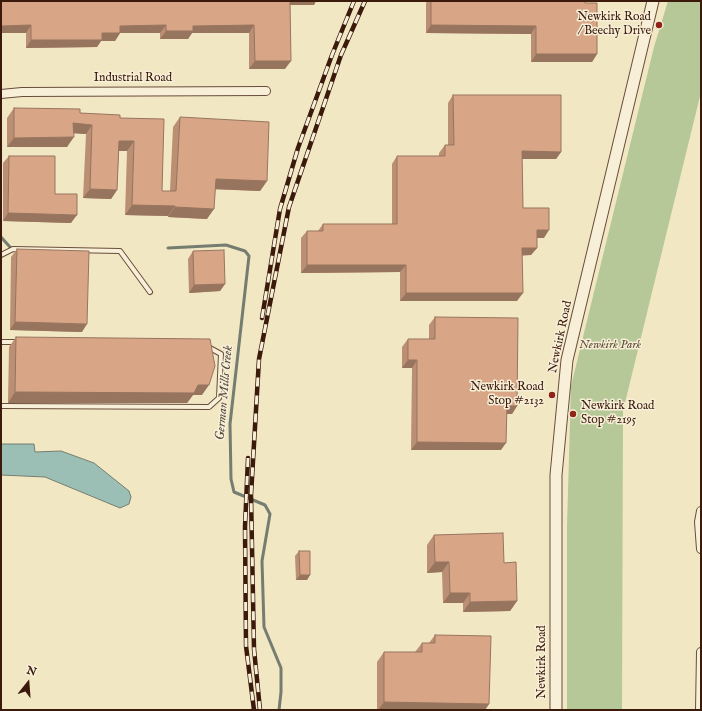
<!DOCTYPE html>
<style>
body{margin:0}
#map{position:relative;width:702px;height:711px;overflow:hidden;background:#f2e7c3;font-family:"IM FELL English",serif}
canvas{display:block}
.frame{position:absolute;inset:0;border:2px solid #3b1a0c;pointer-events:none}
.north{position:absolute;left:8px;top:663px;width:40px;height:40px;-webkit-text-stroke:3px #f7efd8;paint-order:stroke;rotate:17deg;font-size:11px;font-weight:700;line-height:16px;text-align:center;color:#3b1a0c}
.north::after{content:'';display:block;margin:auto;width:14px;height:18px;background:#3b1a0c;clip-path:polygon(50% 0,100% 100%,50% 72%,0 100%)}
</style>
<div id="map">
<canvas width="702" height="711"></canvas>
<div class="frame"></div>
<div class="north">N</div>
</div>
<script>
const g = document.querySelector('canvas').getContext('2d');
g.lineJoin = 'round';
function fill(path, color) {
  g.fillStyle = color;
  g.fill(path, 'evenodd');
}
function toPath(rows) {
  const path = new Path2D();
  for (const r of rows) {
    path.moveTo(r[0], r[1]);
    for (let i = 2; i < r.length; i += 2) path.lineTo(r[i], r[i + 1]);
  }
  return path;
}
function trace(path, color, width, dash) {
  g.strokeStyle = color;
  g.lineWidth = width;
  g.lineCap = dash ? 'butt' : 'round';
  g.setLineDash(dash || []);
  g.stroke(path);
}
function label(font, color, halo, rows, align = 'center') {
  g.font = font + ' "IM FELL English",serif';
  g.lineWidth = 3;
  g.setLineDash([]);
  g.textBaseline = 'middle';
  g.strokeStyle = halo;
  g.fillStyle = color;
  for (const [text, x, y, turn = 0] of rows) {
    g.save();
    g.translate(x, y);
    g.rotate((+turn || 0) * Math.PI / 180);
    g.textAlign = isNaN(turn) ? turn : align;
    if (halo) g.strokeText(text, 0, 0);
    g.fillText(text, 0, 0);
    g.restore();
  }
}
fill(toPath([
 [668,1,701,1,701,92,623,411,622,710,567,710,567,527,571,386,654,47]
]), '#b6c798');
const water = toPath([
 [1,444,34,444,35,452,61,451,94,463,129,491,131,497,129,504,120,508,45,477,1,475,1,444]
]);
fill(water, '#9bbfb5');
trace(water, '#757d71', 1);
trace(toPath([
 [1,237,10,247],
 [168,248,226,245,245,251,249,256,230,424,231,479,234,492,265,505,270,514,262,561,264,627,281,668,281,692,279,710]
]), '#757d71', 3);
const service = toPath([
 [1,255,13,249,120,251,150,292],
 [1,342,17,342],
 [1,406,209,407,219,398,221,354,208,347]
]);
const minor = toPath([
 [1,94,22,92,266,91],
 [701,511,699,522,701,549],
 [700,710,701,652]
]);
const tertiary = toPath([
 [556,710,556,475,567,360,653,1]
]);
trace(service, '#694d3a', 6);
trace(minor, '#694d3a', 10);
trace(tertiary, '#694d3a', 13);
trace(service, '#f7efd8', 4);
trace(minor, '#f7efd8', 8);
trace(tertiary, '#f7efd8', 11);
const rail = toPath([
 [262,318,280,209,298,148,332,55,354,1],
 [248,458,245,527,246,646,254,710],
 [260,710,254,649,251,495,259,359,289,207,341,55,365,1]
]);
trace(rail, '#3b1a0c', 4.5);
trace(rail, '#f7efd8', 3, [9]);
fill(toPath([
 [1,1,316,1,314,5,290,5,285,69,249,69,249,33,192,33,188,39,160,39,160,33,120,33,115,41,101,41,97,47,26,48,26,33,1,33],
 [427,1,585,1,597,54,592,62,531,62,531,34,426,33,426,3],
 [453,95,561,152,556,159,522,159,523,208,544,238,537,238,537,248,531,255,522,255,517,301,400,301,400,272,301,273,301,238,307,231,318,231,323,224,392,224,392,164,397,156,439,156,439,153,445,145,448,145,448,103],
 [14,108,80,113,120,118,162,191,170,191,173,127,180,117,267,181,260,191,215,189,207,219,168,217,168,216,125,215,127,151,119,151,117,190,111,199,83,198,86,134,74,133,67,147,7,147,7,118],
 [9,156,55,194,71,223,3,221,3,163],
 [17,249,82,332,10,330,11,257],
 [193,251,225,284,220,291,189,293,188,259],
 [435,317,517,406,512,414,507,414,501,450,411,450,412,368,402,368,402,347,408,339,429,339,429,325],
 [16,337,202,395,193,395,187,403,8,403,9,347],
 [434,535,504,563,517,601,510,611,463,612,463,603,443,603,442,572,427,573,427,545],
 [299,551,310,575,307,580,296,580,295,556],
 [435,635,489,704,485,710,377,710,377,662,384,652,415,652,422,643,429,643]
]), '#ba8f73');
fill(toPath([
 [288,1,316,1,314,5,285,5],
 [31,25,26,33,1,33,1,26],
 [166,25,160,33,120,33,115,41,101,41,97,47,26,48,31,40,102,33,120,26],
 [254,25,249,33,192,33,188,39,160,39,166,31,193,26],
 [431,25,536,26,531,34,426,33],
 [536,54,597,54,592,62,531,62],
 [255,61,291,61,285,69,249,69],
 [73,123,92,125,86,134,67,133],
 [74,137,67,147,7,147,14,138],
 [119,141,134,141,127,151,113,151],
 [522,151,561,152,556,159,517,159],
 [216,179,267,181,260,191,209,189],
 [90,189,117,190,111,199,83,198],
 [132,205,175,206,168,216,125,215],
 [175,207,214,209,207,219,168,217],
 [8,213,77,215,71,223,3,221],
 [537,230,549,230,544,238,531,238],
 [522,248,537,248,531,255,517,256],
 [307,265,406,265,400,272,301,273],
 [225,284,220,291,189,293,194,285],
 [406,293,523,293,517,301,400,301],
 [15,322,87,324,82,332,10,330],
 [408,360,417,360,412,368,402,368],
 [198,385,209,385,202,395,193,395,187,403,8,403,15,392],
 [507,406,517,406,512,414,501,414],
 [417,442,506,443,501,450,411,450],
 [435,562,449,562,442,572,427,573],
 [300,575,310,575,307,580,296,580],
 [450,593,470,593,463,603,443,603],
 [517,601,510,611,463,612,470,602],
 [384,702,489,704,485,710,378,710]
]), '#97745e');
const building = toPath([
 [1,1,290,1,291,61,255,61,254,25,193,26,193,31,166,31,166,25,120,26,120,33,102,33,102,40,31,40,31,25,1,26,1,1],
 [431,1,585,1,585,3,597,3,597,54,536,54,536,26,431,25,431,1],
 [453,95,561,95,561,152,522,151,523,208,549,208,549,230,537,230,537,248,522,248,523,293,406,293,406,265,307,265,307,231,323,231,323,224,397,224,397,156,445,156,445,145,454,145,453,95],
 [14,108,80,109,80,113,120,115,120,118,164,119,162,191,176,191,180,117,269,122,267,181,216,179,214,209,175,207,175,206,132,205,134,141,119,141,117,190,90,189,92,125,73,123,74,137,14,138,14,108],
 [9,156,55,156,55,194,77,194,77,215,8,213,9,156],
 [17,249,89,251,87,324,15,322,17,249],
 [224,250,225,284,194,285,193,251,224,250],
 [435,317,518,318,517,406,507,406,506,443,417,442,417,360,408,360,408,339,435,339,435,317],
 [16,337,210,339,215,366,209,385,198,385,194,393,15,392,16,337],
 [503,533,504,563,516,562,517,601,470,602,470,593,450,593,449,562,435,562,434,535,503,533],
 [299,551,310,551,310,575,300,575,299,551],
 [435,635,491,636,489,704,384,702,384,652,422,652,422,643,435,643,435,635]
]);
fill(building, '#d8a686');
trace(building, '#97745e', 1);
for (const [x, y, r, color] of [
 [659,25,4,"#8f2418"],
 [552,395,4,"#8f2418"],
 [573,414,4,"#8f2418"]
]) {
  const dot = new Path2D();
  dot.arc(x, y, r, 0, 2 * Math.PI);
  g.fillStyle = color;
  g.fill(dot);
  trace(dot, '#f7efd8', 1.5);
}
label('12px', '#3b1a0c', '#f7efd8', [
 ["Newkirk Road",651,18],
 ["/ Beechy Drive",651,32],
 ["Newkirk Road",544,388],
 ["Stop #2132",544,402],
 ["Newkirk Road",581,407,"left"],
 ["Stop #2195",581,421,"left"]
], 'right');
label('12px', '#3b1a0c', '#f7efd8', [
 ["Industrial Road",133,79],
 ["Newkirk Road",561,337,-78],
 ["Newkirk Road",543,662,-90]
]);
label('italic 12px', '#604e36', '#f7efd8', [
 ["Newkirk Park",610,346]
]);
label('italic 13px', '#584c3f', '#f7efd8', [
 ["German Mills Creek",225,393,-85]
]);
</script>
